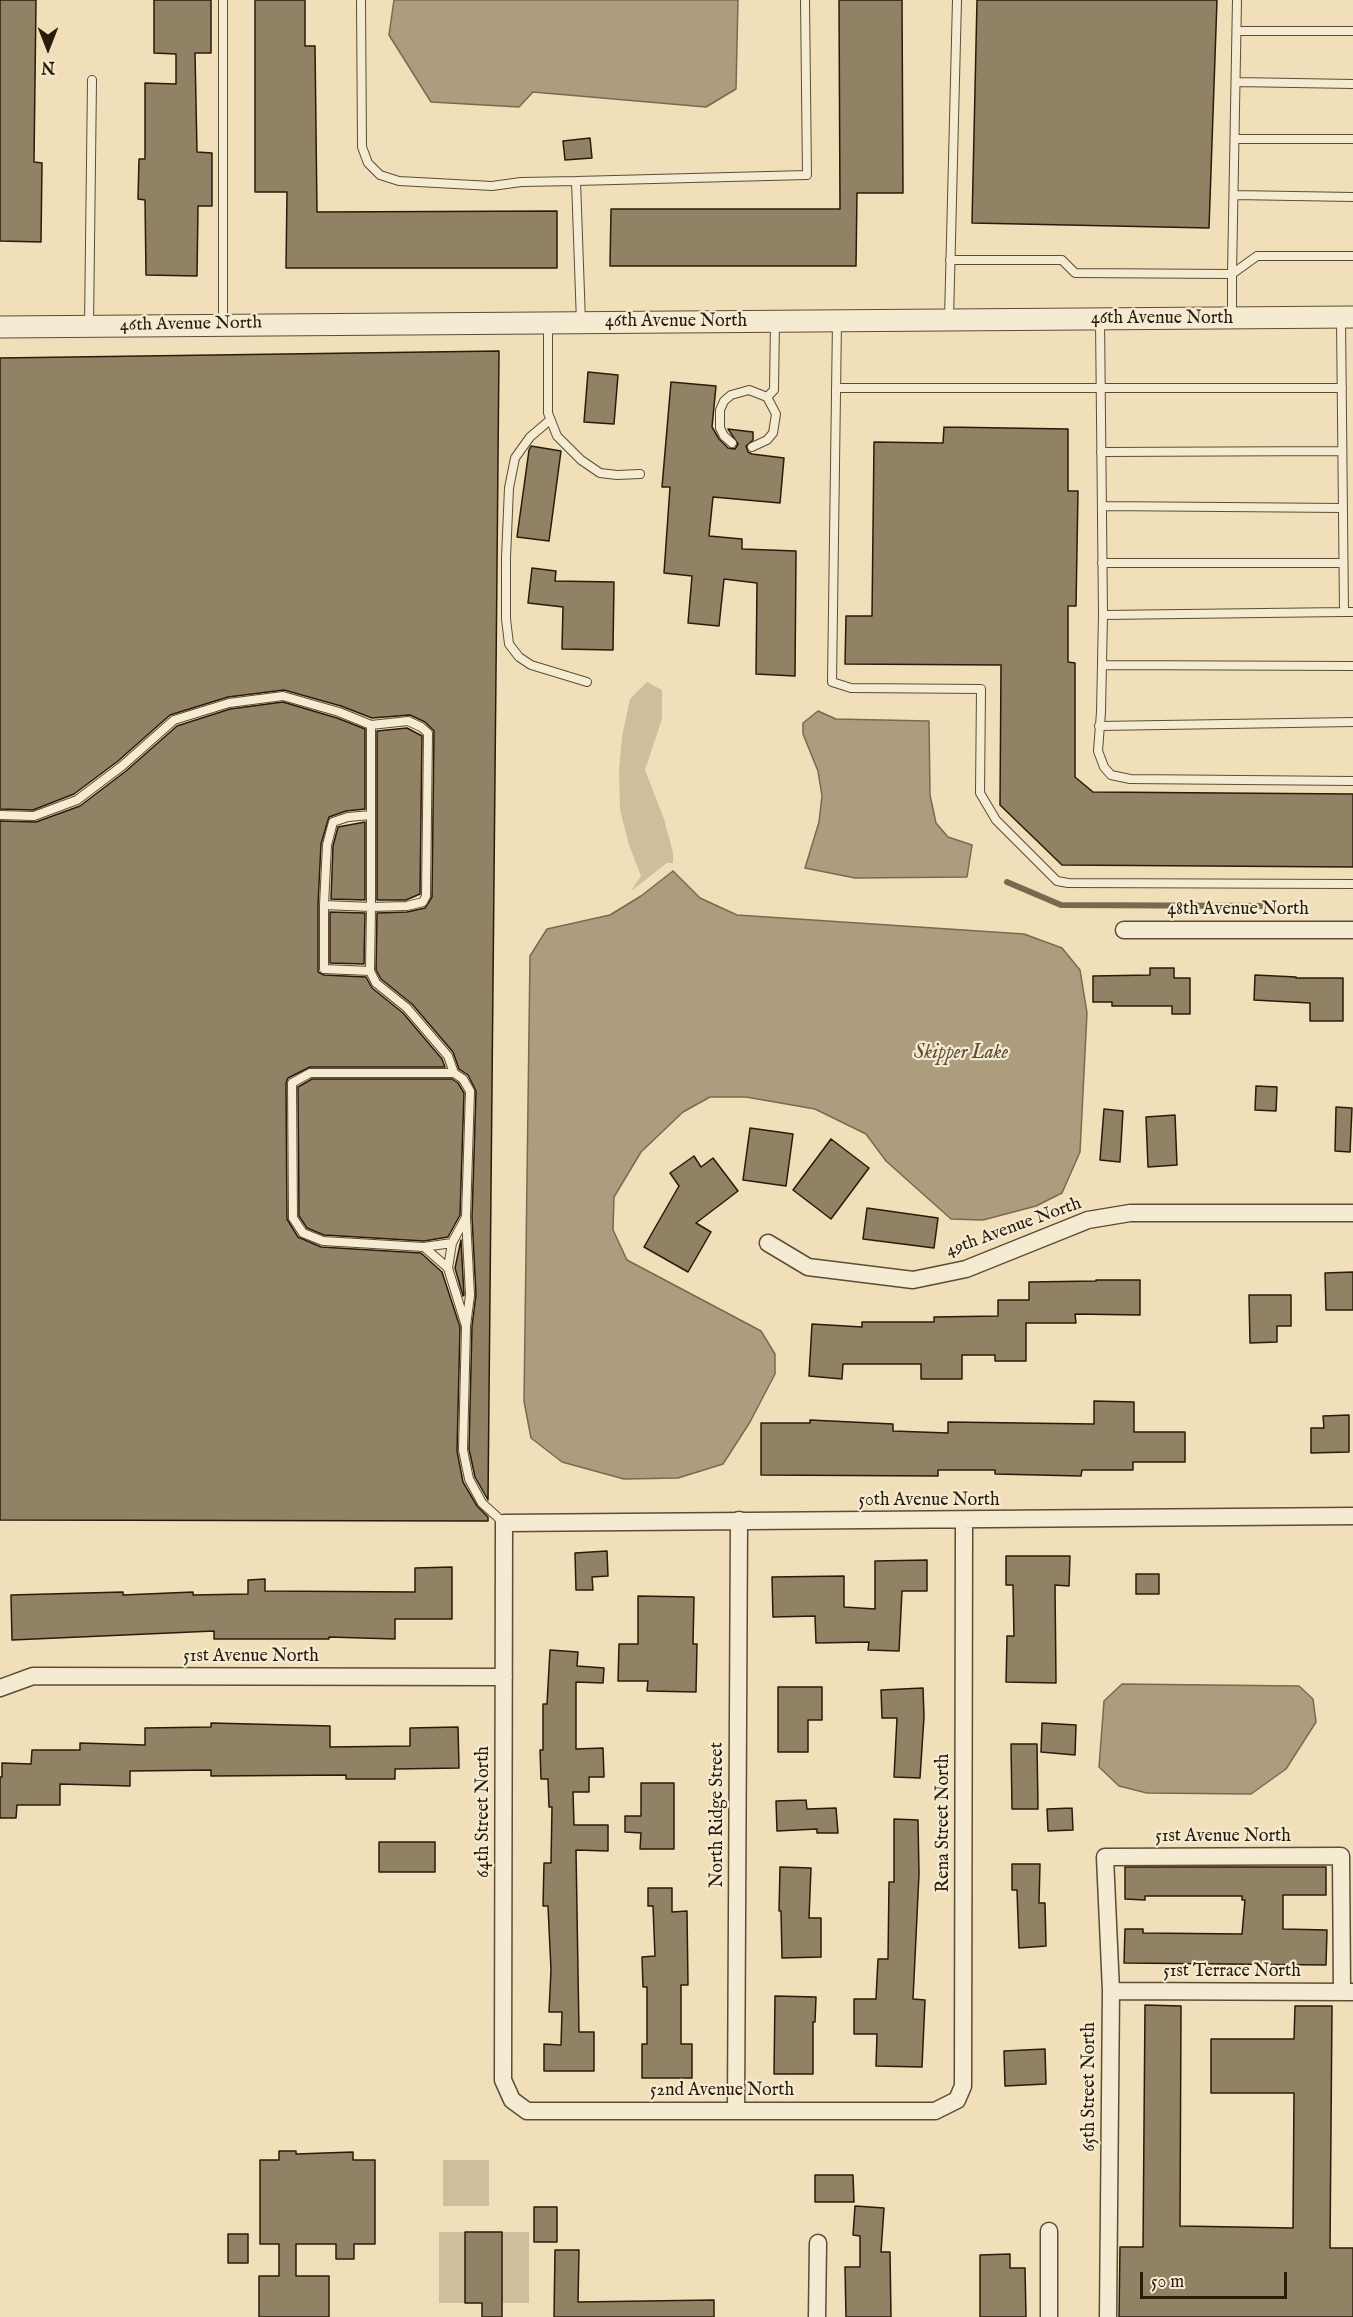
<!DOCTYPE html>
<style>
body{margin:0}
#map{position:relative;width:1353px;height:2317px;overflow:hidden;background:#f0dfb9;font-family:"IM FELL English",serif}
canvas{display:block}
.north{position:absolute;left:18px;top:18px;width:60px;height:60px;-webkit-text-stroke:4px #f5ead2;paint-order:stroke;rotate:180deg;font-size:16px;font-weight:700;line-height:24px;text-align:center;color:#2a1c0a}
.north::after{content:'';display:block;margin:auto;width:21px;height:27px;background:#2a1c0a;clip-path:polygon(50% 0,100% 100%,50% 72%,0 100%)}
.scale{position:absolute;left:1140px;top:2272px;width:147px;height:27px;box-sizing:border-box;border:3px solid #2a1c0a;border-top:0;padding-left:8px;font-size:18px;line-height:21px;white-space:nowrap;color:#2a1c0a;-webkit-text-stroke:4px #f5ead2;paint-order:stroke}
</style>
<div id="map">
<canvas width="1353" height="2317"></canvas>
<div class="north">N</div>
<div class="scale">50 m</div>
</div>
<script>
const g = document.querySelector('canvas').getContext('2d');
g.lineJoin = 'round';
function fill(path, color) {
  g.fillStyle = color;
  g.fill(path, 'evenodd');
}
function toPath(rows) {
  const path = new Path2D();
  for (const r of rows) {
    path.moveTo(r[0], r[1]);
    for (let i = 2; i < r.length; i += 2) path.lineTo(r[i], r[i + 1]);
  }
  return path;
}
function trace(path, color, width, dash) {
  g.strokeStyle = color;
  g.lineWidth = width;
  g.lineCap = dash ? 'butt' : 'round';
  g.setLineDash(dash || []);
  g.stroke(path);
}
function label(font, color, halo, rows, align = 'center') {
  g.font = font + ' "IM FELL English",serif';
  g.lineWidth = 4.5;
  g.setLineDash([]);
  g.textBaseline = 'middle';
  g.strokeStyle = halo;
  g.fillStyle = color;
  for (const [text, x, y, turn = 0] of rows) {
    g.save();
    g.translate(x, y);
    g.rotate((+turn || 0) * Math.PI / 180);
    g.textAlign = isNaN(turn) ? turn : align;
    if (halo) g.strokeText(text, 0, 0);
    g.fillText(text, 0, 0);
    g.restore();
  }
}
fill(toPath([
 [647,682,662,690,662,719,645,770,664,819,673,853,673,863,667,863,631,891,641,876,629,845,620,810,619,771,622,737,630,699],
 [443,2160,489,2160,489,2206,443,2206],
 [439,2232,529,2232,529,2303,439,2303]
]), '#cebe9b');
const water = toPath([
 [394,0,738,0,736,89,706,107,533,92,519,107,431,102,389,35,394,0],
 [818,711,836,719,929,721,930,795,936,823,948,837,972,845,967,877,855,878,805,868,819,822,822,796,818,771,803,734,803,723,818,711],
 [673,871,700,898,737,915,1024,934,1062,948,1080,970,1087,1013,1080,1152,1062,1193,1036,1206,983,1220,951,1219,886,1161,866,1134,815,1109,746,1097,710,1097,683,1112,641,1152,614,1197,613,1230,627,1260,761,1331,775,1354,775,1374,750,1422,723,1464,678,1478,624,1479,562,1462,531,1438,524,1401,530,956,547,929,610,915,641,896,673,871],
 [1122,1684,1299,1686,1313,1699,1316,1722,1286,1769,1251,1794,1147,1793,1119,1786,1099,1767,1104,1701,1122,1684]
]);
fill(water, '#ad9d7e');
trace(water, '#796950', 1.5);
trace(toPath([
 [1007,882,1061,905,1273,906]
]), '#796950', 6);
const building = toPath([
 [0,0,36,0,34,162,42,163,41,242,0,241,0,0],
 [154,0,211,0,211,53,195,53,197,152,212,153,212,206,198,206,197,276,146,275,145,200,138,199,139,159,145,159,145,83,176,84,176,54,154,53,154,0],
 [255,0,305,0,305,46,315,46,317,212,557,211,557,268,286,268,287,192,255,192,255,0],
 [839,0,902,0,903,193,857,193,856,266,610,266,611,209,840,209,839,0],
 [977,0,1217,0,1209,228,972,223,977,0],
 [590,138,592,158,565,160,563,141,590,138],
 [499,351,497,568,488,1500,475,1477,469,1449,472,1326,476,1295,472,1217,476,1091,468,1075,459,1069,453,1052,412,1004,381,979,376,970,377,913,407,912,425,908,432,897,434,731,425,722,410,715,372,718,341,706,284,690,228,697,170,715,118,761,74,794,33,810,0,809,0,358,499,351],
 [588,372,618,375,614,424,584,422,588,372],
 [671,382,716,386,712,427,719,439,728,448,735,449,738,444,728,429,753,432,753,440,746,446,748,452,752,454,784,458,780,503,713,497,709,536,742,539,742,549,796,551,795,676,756,674,757,583,724,579,719,626,688,623,692,576,664,573,670,487,662,487,671,382],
 [944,427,1068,429,1068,491,1078,491,1076,606,1068,606,1068,662,1075,663,1075,777,1093,792,1353,794,1353,867,1062,865,1000,805,1001,665,845,664,846,616,872,616,874,442,943,443,944,427],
 [531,446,561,451,549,541,517,537,529,450,531,446],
 [532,568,556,571,555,581,614,582,613,650,562,649,563,607,528,603,532,568],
 [283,702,337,718,365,729,365,809,346,811,329,817,321,844,318,905,318,972,324,975,366,977,372,988,403,1013,442,1059,445,1067,310,1067,288,1078,286,1083,287,1219,298,1237,321,1247,421,1253,442,1272,460,1327,457,1451,463,1482,477,1506,488,1517,488,1521,0,1520,0,821,36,822,80,806,126,771,177,726,230,709,283,702],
 [407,728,422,736,420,894,406,900,377,900,377,731,407,728],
 [365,822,365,900,331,899,333,846,338,827,365,822],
 [330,912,365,913,364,964,330,963,330,912],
 [1150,968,1174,968,1174,978,1190,978,1190,1014,1172,1014,1172,1006,1112,1006,1112,1002,1093,1002,1093,976,1150,975,1150,968],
 [1255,975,1296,977,1296,978,1343,978,1343,1021,1310,1021,1310,1003,1254,1000,1255,975],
 [312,1079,452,1079,458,1083,464,1093,460,1215,448,1237,424,1241,324,1235,307,1228,299,1216,298,1087,312,1079],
 [1256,1086,1277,1087,1276,1111,1255,1110,1256,1086],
 [1336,1107,1352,1108,1350,1152,1335,1151,1336,1107],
 [1104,1109,1123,1111,1120,1162,1100,1160,1104,1109],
 [1175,1115,1177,1165,1148,1167,1146,1117,1175,1115],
 [750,1128,793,1134,786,1186,743,1180,750,1128],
 [831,1139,869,1168,831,1219,793,1190,831,1139],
 [694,1156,701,1167,713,1158,738,1191,696,1223,711,1232,688,1272,644,1247,679,1186,670,1173,694,1156],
 [867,1208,938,1218,934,1248,863,1239,867,1208],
 [461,1240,464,1295,463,1296,455,1268,461,1240],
 [1353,1272,1353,1310,1326,1310,1325,1273,1353,1272],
 [1096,1280,1140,1280,1140,1315,1075,1314,1076,1323,1026,1323,1026,1361,995,1361,995,1355,962,1355,962,1379,921,1379,921,1364,843,1364,842,1379,809,1376,812,1324,862,1327,862,1322,934,1322,934,1317,998,1316,998,1300,1029,1300,1029,1282,1096,1281,1096,1280],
 [1249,1295,1291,1295,1291,1326,1277,1326,1277,1342,1250,1343,1249,1295],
 [1094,1401,1134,1402,1134,1432,1185,1432,1185,1462,1133,1462,1133,1470,1082,1470,1081,1476,995,1474,995,1470,938,1470,938,1476,761,1475,761,1423,810,1423,810,1420,893,1424,893,1431,948,1433,948,1422,1094,1424,1094,1401],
 [1349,1415,1349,1452,1311,1453,1311,1428,1324,1428,1323,1416,1349,1415],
 [607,1551,608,1576,592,1577,593,1590,576,1590,575,1553,607,1551],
 [1006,1556,1070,1556,1069,1586,1055,1585,1056,1683,1006,1682,1007,1636,1014,1636,1013,1585,1006,1585,1006,1556],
 [927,1560,927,1591,902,1591,899,1651,868,1650,869,1642,816,1643,815,1616,773,1617,772,1577,844,1576,844,1607,875,1609,875,1561,927,1560],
 [452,1567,452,1619,395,1619,395,1639,329,1637,329,1639,214,1639,214,1631,12,1640,11,1595,123,1592,123,1595,193,1592,193,1595,248,1594,248,1580,265,1579,265,1591,415,1592,415,1568,452,1567],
 [1136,1574,1159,1574,1159,1594,1136,1594,1136,1574],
 [638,1596,694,1597,693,1644,697,1644,696,1692,647,1691,648,1681,618,1681,619,1644,638,1644,638,1596],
 [550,1650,578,1652,577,1666,604,1668,603,1683,576,1682,576,1749,603,1748,604,1777,589,1777,589,1792,573,1792,574,1825,608,1825,608,1851,576,1850,579,2032,594,2032,594,2071,544,2071,544,2044,561,2045,562,2012,549,2012,551,1970,548,1906,543,1906,544,1863,551,1863,552,1807,549,1807,548,1779,541,1779,540,1750,543,1750,543,1704,547,1704,550,1650],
 [778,1687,822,1687,822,1720,808,1720,808,1752,778,1752,778,1687],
 [923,1688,924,1717,920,1778,894,1777,897,1718,882,1718,881,1690,923,1688],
 [211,1723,330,1726,330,1747,410,1746,410,1728,458,1727,459,1768,395,1769,395,1779,346,1779,346,1775,211,1776,211,1770,130,1771,130,1786,60,1784,60,1805,17,1805,16,1818,0,1818,0,1777,2,1777,2,1763,31,1764,32,1750,80,1750,80,1743,145,1745,145,1728,211,1727,211,1723],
 [1042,1723,1076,1725,1075,1755,1041,1752,1042,1723],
 [1011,1744,1037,1744,1038,1809,1012,1809,1011,1744],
 [641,1783,674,1783,674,1849,640,1849,641,1833,625,1832,625,1816,641,1816,641,1783],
 [806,1800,807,1809,836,1808,838,1833,817,1833,817,1829,777,1831,776,1801,806,1800],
 [1072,1808,1073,1830,1048,1831,1047,1809,1072,1808],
 [894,1819,918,1820,919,1874,913,1999,925,2000,922,2067,876,2066,877,2034,854,2034,854,1999,876,1999,878,1959,888,1959,889,1882,894,1882,894,1819],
 [379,1842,435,1842,435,1872,379,1872,379,1842],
 [1012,1864,1040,1864,1039,1903,1045,1903,1046,1946,1019,1948,1017,1890,1012,1890,1012,1864],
 [780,1867,811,1868,809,1918,821,1918,821,1957,782,1958,781,1911,779,1911,780,1867],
 [1125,1867,1326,1867,1326,1895,1283,1895,1283,1929,1327,1930,1326,1965,1124,1963,1125,1929,1143,1929,1143,1933,1242,1934,1245,1900,1242,1900,1242,1896,1145,1896,1145,1900,1125,1899,1125,1867],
 [648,1888,672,1888,672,1912,687,1911,688,1985,681,1985,681,2044,692,2044,692,2078,642,2078,642,2044,647,2044,647,1987,643,1987,642,1957,655,1956,653,1906,648,1906,648,1888],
 [775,1996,816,1997,815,2022,813,2022,813,2074,774,2074,775,1996],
 [1145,2005,1181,2006,1180,2226,1293,2228,1294,2093,1211,2093,1211,2039,1294,2039,1295,2006,1332,2006,1330,2248,1353,2248,1353,2317,1119,2317,1120,2247,1143,2247,1145,2005],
 [1045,2049,1046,2084,1005,2086,1004,2051,1045,2049],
 [279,2151,296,2151,296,2154,353,2152,353,2160,375,2160,375,2244,354,2244,354,2259,336,2259,336,2244,296,2244,296,2276,329,2276,329,2317,259,2317,259,2276,279,2276,279,2244,260,2244,260,2160,279,2160,279,2151],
 [815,2175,853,2175,854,2202,815,2202,815,2175],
 [855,2206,884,2208,881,2252,890,2252,891,2317,846,2317,845,2267,860,2267,860,2236,853,2235,855,2206],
 [534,2207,557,2207,557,2242,534,2242,534,2207],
 [465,2232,502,2232,502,2317,482,2317,482,2303,465,2303,465,2232],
 [228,2234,248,2234,248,2263,228,2263,228,2234],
 [555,2250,579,2250,578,2302,714,2300,714,2317,554,2317,555,2250],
 [1010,2254,1010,2268,1025,2268,1026,2317,980,2317,980,2255,1010,2254]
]);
fill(building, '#918165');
trace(building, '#2a1c0a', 1.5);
const service = toPath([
 [223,0,223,324],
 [361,0,362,147,368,163,380,175,399,181,492,186,521,182,576,181,581,322],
 [1237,31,1353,31],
 [1236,82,1353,84],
 [1235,139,1353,139],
 [576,181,807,175,805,0],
 [1234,195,1353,197],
 [950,260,1062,260,1075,273,1232,274,1232,317],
 [1232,274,1237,0],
 [1232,274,1257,256,1353,256],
 [1341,318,1344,612,1353,612],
 [949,319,957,0],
 [1100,319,1103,615,1344,612],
 [837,321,832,682,851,688,981,689,980,793,996,820,1057,881,1068,883,1353,884],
 [548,323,548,413,557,436,581,460,600,473,617,475,640,474],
 [89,326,92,80],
 [836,388,1342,388],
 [767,397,774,390,775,321],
 [550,420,530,437,515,458,509,488,506,558,506,619,509,644,519,657,531,665,587,682],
 [732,443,724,436,720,428,720,410,724,401,731,395,749,390,767,397,776,414,773,433,767,440,752,447],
 [1101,452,1342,451],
 [1102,506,1343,508],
 [1102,563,1343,563],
 [1103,615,1101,712,1098,751,1104,767,1111,775,1130,779,1353,781],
 [1102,665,1353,666],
 [1099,726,1353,722],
 [0,815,34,816,77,800,122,766,174,720,229,703,283,696,339,712,371,725,408,721,421,727,428,733,426,896,423,902,407,906,371,907,370,971,376,983,407,1008,448,1056,454,1073],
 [324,905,371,907,371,725],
 [370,971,324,969,324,905,327,845,333,822,348,817,371,815],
 [424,1247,448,1268,466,1326,470,1295,466,1217,470,1091,463,1079,454,1073,310,1073,292,1083,293,1218,303,1233,323,1241,424,1247,452,1243,466,1217],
 [448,1268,452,1243],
 [466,1326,463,1450,469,1479,482,1503,504,1523]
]);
const minor = toPath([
 [1124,930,1353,930],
 [768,1243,808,1267,913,1280,966,1269,1088,1220,1130,1213,1353,1213],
 [964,1521,963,2086,957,2100,935,2111,527,2111,512,2100,503,2080,504,1523,1353,1516],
 [0,1688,33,1676,504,1677],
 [1111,1991,1352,1992],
 [736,2111,739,1520],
 [1049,2231,1049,2317],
 [817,2317,818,2243],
 [1108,2317,1111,1991,1105,1857,1341,1856,1342,1991]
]);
const tertiary = toPath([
 [0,327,1353,317]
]);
trace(service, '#5c4d36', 10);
trace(minor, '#5c4d36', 19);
trace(tertiary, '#5c4d36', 23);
trace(service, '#f5ead2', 8);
trace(minor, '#f5ead2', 16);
trace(tertiary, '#f5ead2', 21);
label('18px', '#2a1c0a', '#f5ead2', [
 ["46th Avenue North",1162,319],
 ["46th Avenue North",676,322],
 ["46th Avenue North",191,325,-1],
 ["48th Avenue North",1238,910],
 ["49th Avenue North",1014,1228,-20],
 ["50th Avenue North",929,1501],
 ["51st Avenue North",251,1657],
 ["64th Street North",484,1812,-90],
 ["North Ridge Street",718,1815,-90],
 ["Rena Street North",944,1823,-90],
 ["51st Avenue North",1223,1837],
 ["51st Terrace North",1232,1972],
 ["65th Street North",1090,2087,-90],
 ["52nd Avenue North",722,2091]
]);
label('italic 20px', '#5e5038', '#f5ead2', [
 ["Skipper Lake",961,1054]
]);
</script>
